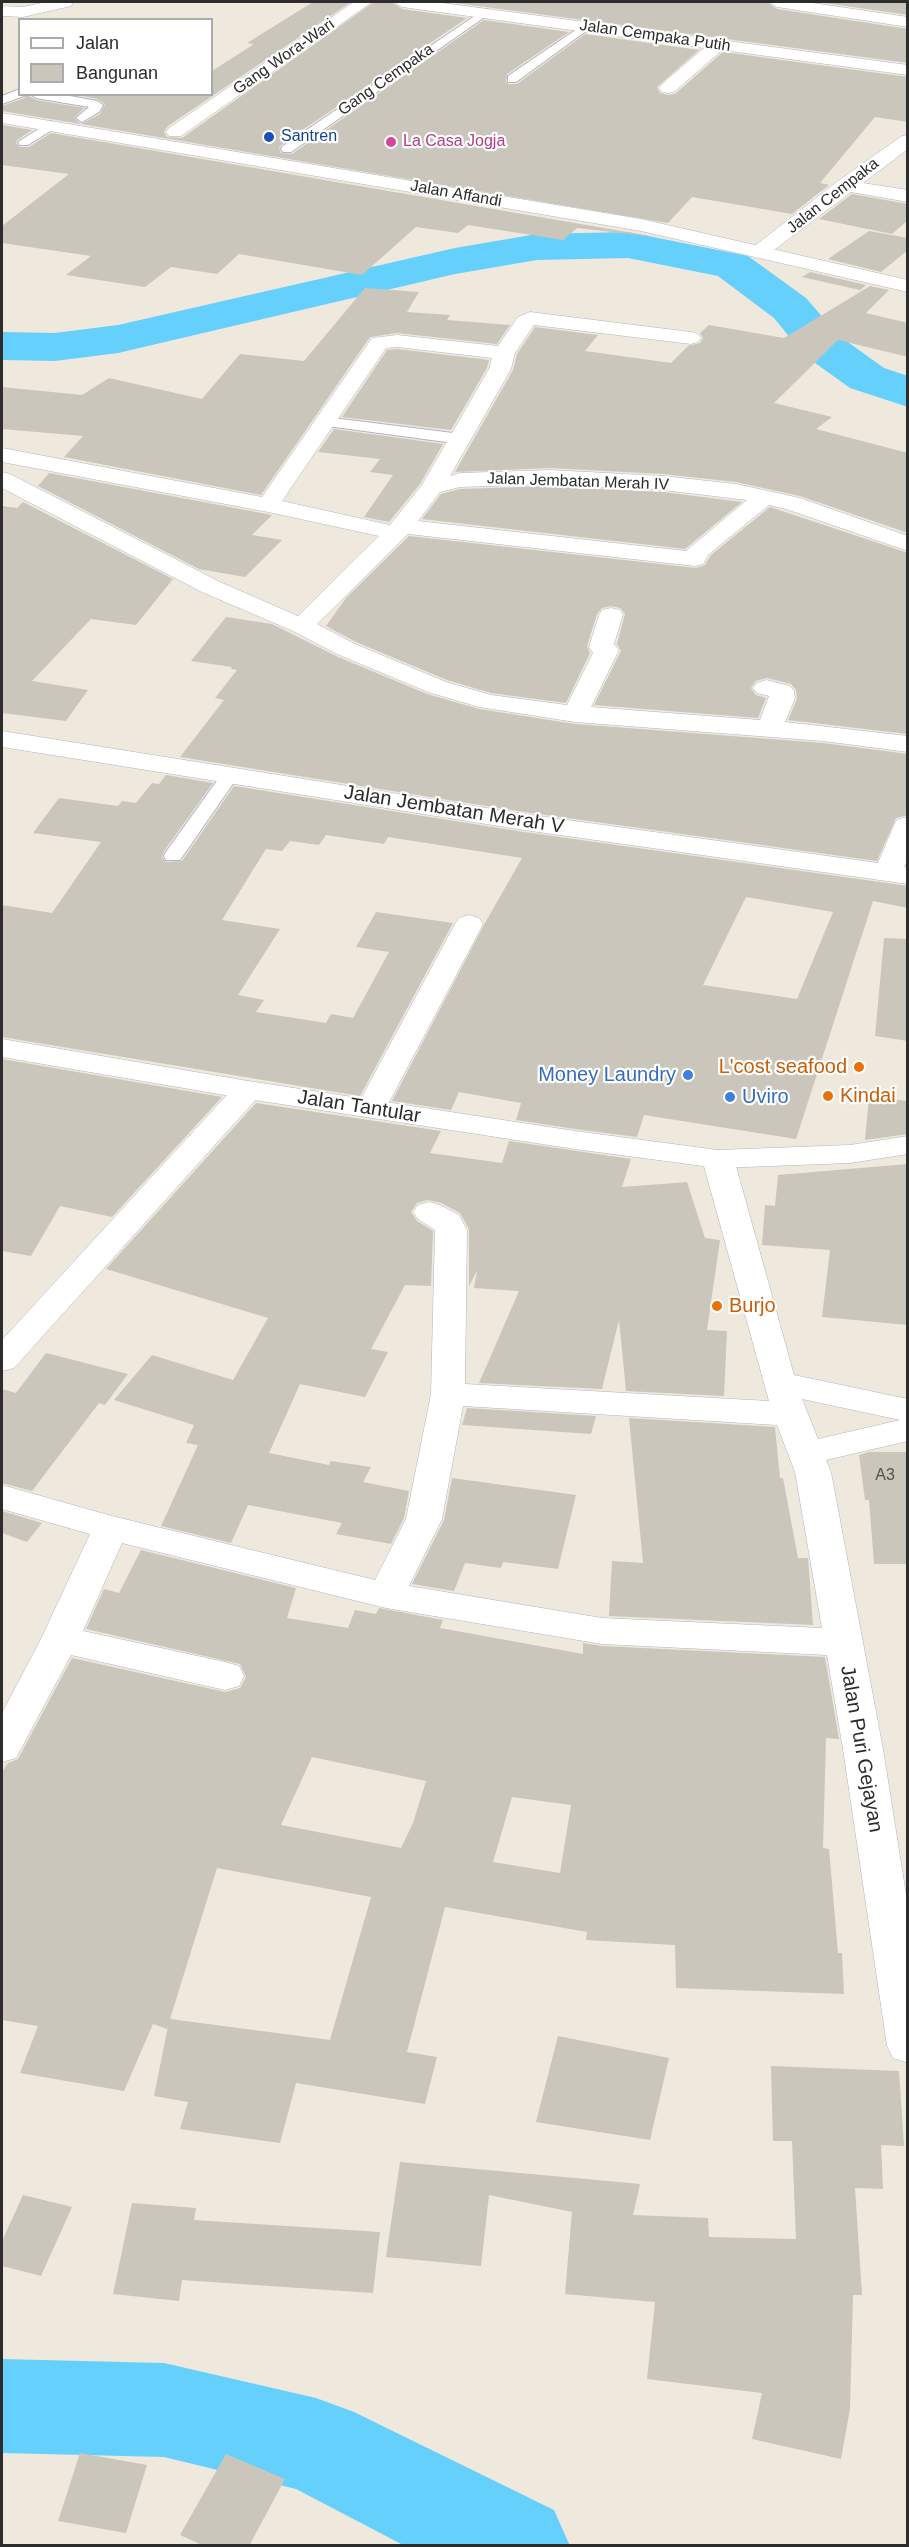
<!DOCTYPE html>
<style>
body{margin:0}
#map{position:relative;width:909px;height:2547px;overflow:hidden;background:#efe8dd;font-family:Helvetica,sans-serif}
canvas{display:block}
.frame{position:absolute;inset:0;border:3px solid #2c2c2c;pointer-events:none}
.legend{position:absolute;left:18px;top:18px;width:195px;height:78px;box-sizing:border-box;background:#fff;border:2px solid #ababab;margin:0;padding:8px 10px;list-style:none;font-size:18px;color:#2c2c2c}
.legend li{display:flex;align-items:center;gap:12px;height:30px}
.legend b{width:30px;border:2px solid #ababab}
</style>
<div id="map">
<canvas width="909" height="2547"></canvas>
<div class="frame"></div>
<ul class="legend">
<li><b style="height:8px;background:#fff"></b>Jalan</li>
<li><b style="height:16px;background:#cac6bc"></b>Bangunan</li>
</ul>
</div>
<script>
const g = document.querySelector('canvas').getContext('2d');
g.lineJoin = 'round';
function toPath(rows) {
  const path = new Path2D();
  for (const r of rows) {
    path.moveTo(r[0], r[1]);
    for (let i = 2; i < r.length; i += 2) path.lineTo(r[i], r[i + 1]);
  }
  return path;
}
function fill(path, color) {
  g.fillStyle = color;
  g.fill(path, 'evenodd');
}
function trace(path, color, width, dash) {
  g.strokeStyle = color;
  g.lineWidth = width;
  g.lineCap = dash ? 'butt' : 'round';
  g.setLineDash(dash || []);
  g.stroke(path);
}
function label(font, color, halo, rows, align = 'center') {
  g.font = font + ' Helvetica,sans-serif';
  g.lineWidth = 4.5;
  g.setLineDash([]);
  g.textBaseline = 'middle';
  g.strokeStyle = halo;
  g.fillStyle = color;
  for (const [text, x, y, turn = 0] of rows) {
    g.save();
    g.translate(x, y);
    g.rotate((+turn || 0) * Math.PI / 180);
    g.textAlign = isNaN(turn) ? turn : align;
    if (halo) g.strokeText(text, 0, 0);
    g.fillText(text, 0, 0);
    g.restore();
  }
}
fill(toPath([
 [628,232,748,256,806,298,838,335,884,368,908,376,908,407,850,388,804,355,774,318,718,276,628,258,537,260,455,274,118,353,55,361,2,360,2,332,55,333,118,325,455,248,537,234,628,232],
 [2,2359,164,2363,316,2398,354,2412,554,2510,570,2546,405,2546,296,2489,164,2457,2,2453,2,2359]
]), '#66d0fc');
fill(toPath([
 [313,2,351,2,168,126,164,132,167,137,182,138,374,2,392,2,402,9,467,18,282,144,279,148,281,153,292,154,484,20,569,32,507,74,506,82,508,84,517,84,585,34,699,50,657,87,660,93,668,95,675,94,723,52,908,77,908,122,875,117,820,183,829,185,792,214,692,197,668,223,81,124,100,114,105,104,97,99,74,94,212,94,212,71,254,44,247,43],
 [448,2,767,2,777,9,908,29,908,63],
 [818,2,908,2,908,15],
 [25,94,36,100,84,108,74,118,81,124,2,111,2,106,25,98],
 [2,125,32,130,17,140,16,143,20,147,29,147,51,133,656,237,577,228,563,240,468,225,458,233,416,227,362,275,239,254,217,274,171,267,145,287,66,275,91,256,2,243,2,226,69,174,2,165],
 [852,194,908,204,908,220,892,234,819,219],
 [869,231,908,238,908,250,881,272,828,259],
 [810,272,866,285,860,290,802,277],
 [870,286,889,290,866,313,908,323,908,357,838,340,774,403,832,417,816,429,908,453,908,533,800,496,736,482,663,474,550,468,455,472,513,370,517,354,535,327,598,335,585,351,671,363,688,346,700,343,703,338,700,333,709,325,784,338],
 [365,288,419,292,407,312,450,315,447,320,510,325,497,344,397,333,370,337,261,495,64,457,83,436,2,429,2,387,82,395,109,378,202,399,240,354,304,361],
 [397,349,489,360,487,368,451,430,342,417,387,350],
 [334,429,443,444,420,484,389,522,364,517,393,475,370,472,380,459,318,452],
 [49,473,272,515,252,535,282,540,245,577,199,569,38,486],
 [550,486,663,492,742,502,685,549,422,519,441,494,460,489],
 [23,502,173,579,136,625,91,619,32,681,88,690,66,721,2,713,2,506,17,508],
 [770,507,908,553,908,734,788,720,797,699,796,690,791,684,767,678,756,681,751,688,756,695,766,698,758,718,594,705,621,651,617,644,625,614,620,608,611,606,602,608,597,614,587,646,590,653,566,703,491,693,447,680,356,642,326,626,346,598,409,536,696,568,705,565,711,555],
 [226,617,272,624,336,656,427,694,479,709,575,724,823,743,908,754,908,815,896,818,877,861,524,812,180,757,224,700,215,698,237,670,231,669,232,667,191,661],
 [166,775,213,783,164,851,162,857,166,862,182,861,234,786,524,832,908,886,908,908,873,901,796,1139,644,1115,637,1137,575,1129,516,1120,521,1103,459,1092,451,1110,392,1101,485,923,522,858,388,837,384,844,326,835,319,845,290,841,282,851,266,849,222,920,280,929,238,995,264,1000,256,1012,326,1023,331,1014,353,1018,389,952,356,947,376,912,453,923,360,1096,2,1037,2,905,52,913,101,842,33,833,59,798,118,806,122,801,136,803,152,783,159,784],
 [746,897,833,912,797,999,703,985],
 [884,938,908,939,908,1041,875,1036],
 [2,1059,222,1097,112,1217,60,1206,31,1256,2,1251],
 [869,1097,908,1101,908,1134,865,1140],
 [256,1103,441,1131,430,1153,502,1163,509,1141,631,1159,622,1187,687,1182,705,1238,720,1240,707,1330,727,1331,724,1396,626,1391,619,1320,602,1389,479,1383,519,1291,474,1288,477,1271,469,1286,469,1229,460,1213,441,1203,428,1200,417,1203,411,1212,417,1221,433,1231,431,1286,405,1285,371,1349,388,1352,365,1397,300,1384,269,1453,329,1465,331,1461,371,1467,363,1482,409,1491,404,1518,391,1544,336,1534,342,1523,248,1505,231,1543,161,1526,198,1445,186,1443,194,1425,114,1400,152,1355,233,1380,268,1318,106,1269],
 [908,1164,908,1325,822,1317,830,1250,762,1245,765,1205,775,1206,778,1175],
 [46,1353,128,1374,105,1405,99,1403,32,1491,2,1483,2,1389,16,1393],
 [467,1408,596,1416,591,1434,462,1425],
 [629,1418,775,1427,780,1478,783,1478,798,1558,808,1558,813,1625,609,1616,612,1561,643,1563],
 [869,1452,908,1452,908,1564,874,1564,869,1500,865,1500,859,1455],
 [452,1478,576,1495,558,1569,503,1562,501,1568,465,1563,454,1591,412,1584,444,1520],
 [2,1511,42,1523,27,1542,2,1533],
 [141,1550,296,1588,287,1618,348,1628,355,1610,376,1614,379,1608,443,1620,440,1628,583,1654,583,1643,602,1646,825,1657,839,1739,826,1738,823,1848,829,1849,838,1953,842,1953,844,1994,676,1988,675,1945,586,1940,587,1932,445,1907,407,2052,437,2057,425,2104,296,2083,280,2143,180,2129,188,2102,154,2096,169,2021,167,2029,153,2024,124,2091,20,2073,38,2026,2,2020,2,1772,8,1763,18,1759,72,1658,225,1692,240,1688,246,1677,240,1664,86,1629,104,1589,119,1593],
 [312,1757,426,1781,413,1823,401,1848,281,1825],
 [512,1797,571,1805,560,1873,493,1862],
 [217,1868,371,1897,330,2040,170,2019],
 [558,2036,669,2058,650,2140,536,2122],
 [771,2066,899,2071,904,2146,881,2145,883,2189,855,2188,862,2295,853,2295,850,2409,841,2459,752,2439,762,2393,647,2379,655,2302,565,2294,572,2212,489,2195,481,2266,386,2257,400,2162,640,2184,633,2215,708,2218,709,2237,796,2239,792,2141,773,2141],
 [23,2195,72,2207,41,2276,2,2266,2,2241],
 [132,2203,196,2208,194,2220,380,2232,373,2293,182,2280,179,2301,113,2294],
 [80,2453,147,2465,126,2533,58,2521],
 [226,2454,285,2479,249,2546,204,2546,180,2535]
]), '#cac6bc');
const lane = toPath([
 [485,9,489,10,489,14,291,152,283,152,281,149,283,146,485,9],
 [586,23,592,26,590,28,516,82,508,82,508,76,586,23],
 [20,89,20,94,24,96,2,104,2,96,20,89],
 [30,94,59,94,97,101,103,105,99,112,82,122,76,118,89,107,36,98,30,94],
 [51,121,57,125,55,128,28,145,20,145,18,142,51,121],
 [325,417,461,434,469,439,461,444,320,425,317,422,320,419,325,417],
 [230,770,236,771,239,775,180,860,166,860,164,856,166,852,224,771,230,770]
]);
const street = toPath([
 [46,2,73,2,71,6,23,17,2,16,2,6,23,7,46,2],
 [354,2,372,2,181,136,169,136,166,132,169,128,354,2],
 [394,2,435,2,908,65,908,75,722,50,674,92,668,93,662,92,659,88,662,84,704,48,402,7,394,2],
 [769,2,806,2,908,17,908,27,777,7,769,2],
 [908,135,908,149,863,183,908,190,908,202,851,192,766,256,752,256,749,252,752,248,838,181,902,136,908,135],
 [530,312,691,332,698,334,701,338,698,342,691,344,534,325,515,353,511,369,450,476,460,473,550,470,663,476,736,484,800,498,908,536,908,551,786,509,769,505,709,554,703,564,695,566,408,534,317,624,355,644,446,682,491,695,567,705,593,653,589,647,599,615,602,610,611,608,620,610,623,615,614,644,619,650,591,707,760,720,769,696,757,693,753,688,757,683,766,680,790,686,794,691,795,698,785,722,908,736,908,752,823,741,575,722,479,707,428,692,337,654,293,631,202,592,2,488,2,472,10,474,220,582,298,616,379,536,268,512,2,462,2,448,262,497,372,338,397,335,498,346,518,317,530,312],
 [397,347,492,358,489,369,422,485,390,525,282,501,386,348,397,347],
 [550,484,663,490,747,500,686,551,418,521,440,492,460,487,550,484],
 [2,731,524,814,878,863,894,825,898,819,908,817,908,859,904,867,908,868,908,884,524,830,2,747,2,731],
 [469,915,479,918,483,924,386,1108,382,1115,371,1117,360,1115,356,1108,455,924,459,918,469,915],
 [248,1081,259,1084,263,1090,259,1096,14,1368,2,1371,2,1340,237,1084,248,1081],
 [718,1150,729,1152,734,1159,794,1375,908,1399,908,1441,826,1460,831,1472,883,1749,908,1907,908,2063,893,2058,887,2046,843,1749,827,1655,602,1644,386,1608,122,1543,83,1631,225,1662,239,1666,244,1676,239,1686,225,1690,71,1655,16,1758,2,1762,2,1713,41,1639,90,1534,2,1509,2,1485,112,1516,375,1580,406,1519,431,1394,435,1230,418,1219,413,1212,418,1205,429,1202,440,1205,459,1215,467,1230,465,1384,769,1401,702,1159,707,1152,718,1150],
 [802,1399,900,1420,818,1439,802,1399],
 [463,1406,777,1425,795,1472,822,1628,602,1618,409,1586,442,1519,463,1406]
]);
const secondary = toPath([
 [2,113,641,219,908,280,908,292,641,231,2,123,2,113],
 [2,1039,248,1081,575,1131,718,1150,850,1145,908,1136,908,1154,850,1163,718,1168,575,1149,248,1099,2,1057,2,1039]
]);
trace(lane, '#b1b4c1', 2);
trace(street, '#b1b4c1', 1);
trace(secondary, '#b1b4c1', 1);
fill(lane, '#fff');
fill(street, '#fff');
fill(secondary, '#fff');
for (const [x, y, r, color] of [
 [269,137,6,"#1a4fb4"],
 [391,142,6,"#d1479c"],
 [859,1067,6,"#e8710a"],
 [688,1075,6,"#3f7fe0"],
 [828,1096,6,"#e8710a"],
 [730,1097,6,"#3f7fe0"],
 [717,1306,6,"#e8710a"]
]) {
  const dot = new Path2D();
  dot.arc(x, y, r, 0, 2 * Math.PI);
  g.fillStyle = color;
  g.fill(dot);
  trace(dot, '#fff', 2);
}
label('16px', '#2c2c2c', '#fff', [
 ["Jalan Cempaka Putih",655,36,8],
 ["Gang Wora-Wari",284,57,-35],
 ["Gang Cempaka",386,80,-35],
 ["Jalan Affandi",456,194,10],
 ["Jalan Cempaka",833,196,-38],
 ["Jalan Jembatan Merah IV",578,482,2]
]);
label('16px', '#164399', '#fff', [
 ["Santren",281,137]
], 'left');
label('16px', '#b23c85', '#fff', [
 ["La Casa Jogja",403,142]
], 'left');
label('16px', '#545250', null, [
 ["A3",885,1476]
]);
label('20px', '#2c2c2c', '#fff', [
 ["Jalan Jembatan Merah V",454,810,9],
 ["Jalan Tantular",359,1107,9],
 ["Jalan Puri Gejayan",861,1749,80]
]);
label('20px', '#c56008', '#fff', [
 ["L'cost seafood",847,1067,"right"],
 ["Kindai",840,1096],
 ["Burjo",729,1306]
], 'left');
label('20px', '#366cbe', '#fff', [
 ["Money Laundry",676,1075],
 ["Uviro",742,1097,"left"]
], 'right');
</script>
